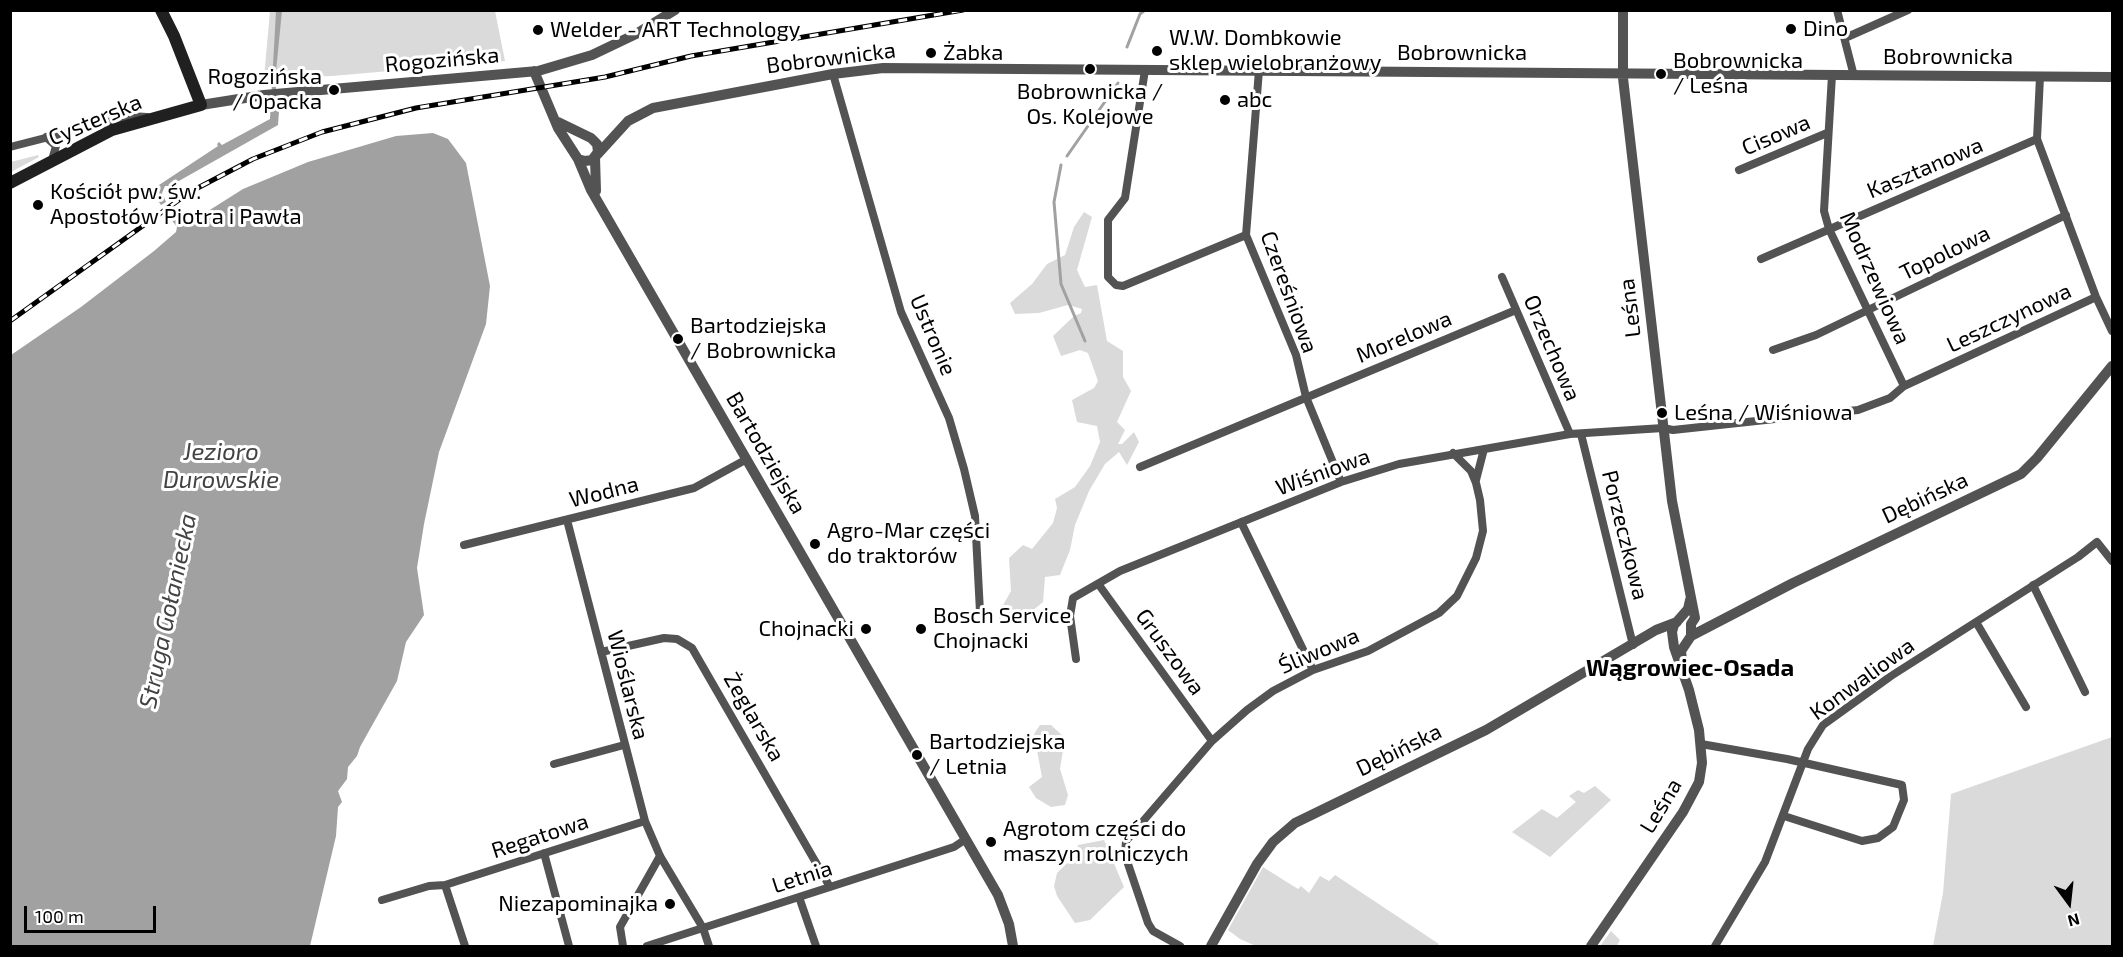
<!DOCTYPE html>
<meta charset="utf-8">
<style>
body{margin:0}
#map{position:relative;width:2123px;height:957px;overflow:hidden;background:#fff;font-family:"Exo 2",sans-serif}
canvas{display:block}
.frame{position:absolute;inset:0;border:12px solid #000;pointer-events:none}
.north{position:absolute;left:2039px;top:873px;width:60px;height:60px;-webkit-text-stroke:4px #fff;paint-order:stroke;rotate:165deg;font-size:16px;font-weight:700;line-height:24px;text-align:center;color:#000}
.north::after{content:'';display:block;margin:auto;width:21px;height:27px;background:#000;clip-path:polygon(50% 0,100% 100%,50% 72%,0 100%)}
.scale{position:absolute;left:24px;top:906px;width:132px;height:27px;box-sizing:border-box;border:3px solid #000;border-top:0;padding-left:8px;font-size:18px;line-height:21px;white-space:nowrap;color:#000;-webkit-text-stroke:4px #fff;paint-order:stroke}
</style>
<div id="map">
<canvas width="2123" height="957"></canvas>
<div class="frame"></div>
<div class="north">N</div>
<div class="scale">100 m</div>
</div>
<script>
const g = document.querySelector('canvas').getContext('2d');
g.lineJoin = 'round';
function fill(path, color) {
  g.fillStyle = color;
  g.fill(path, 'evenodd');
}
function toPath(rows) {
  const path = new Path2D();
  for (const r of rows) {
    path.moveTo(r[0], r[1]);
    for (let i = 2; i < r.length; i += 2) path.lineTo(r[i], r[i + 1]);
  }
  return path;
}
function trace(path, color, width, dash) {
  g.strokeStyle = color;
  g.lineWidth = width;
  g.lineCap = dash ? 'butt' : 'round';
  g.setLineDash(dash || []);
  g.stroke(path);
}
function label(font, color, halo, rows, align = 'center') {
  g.font = font + ' "Exo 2",sans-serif';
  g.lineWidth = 6;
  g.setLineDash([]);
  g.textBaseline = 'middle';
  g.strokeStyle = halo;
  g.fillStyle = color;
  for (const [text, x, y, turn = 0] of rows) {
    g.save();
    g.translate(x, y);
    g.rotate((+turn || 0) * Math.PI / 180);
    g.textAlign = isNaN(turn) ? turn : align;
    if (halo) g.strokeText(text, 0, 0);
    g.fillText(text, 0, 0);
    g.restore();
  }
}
fill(toPath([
 [270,11,495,11,505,61,332,76,264,78],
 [38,155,39,157,11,172,11,162],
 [1084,212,1092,217,1077,270,1085,287,1097,285,1107,341,1123,351,1123,377,1131,391,1117,422,1125,430,1118,444,1122,444,1134,432,1139,442,1127,465,1119,452,1105,464,1089,491,1075,525,1070,550,1060,575,1045,577,1043,602,1031,612,998,622,1002,607,1011,591,1009,558,1023,545,1032,549,1053,523,1057,508,1055,499,1075,487,1090,466,1100,442,1097,426,1077,422,1072,400,1094,388,1098,381,1088,353,1080,350,1061,356,1053,336,1074,316,1081,313,1082,309,1068,305,1039,313,1015,314,1010,303,1032,284,1047,264,1065,255,1074,227],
 [1040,725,1051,725,1065,738,1060,769,1068,795,1065,805,1051,807,1036,798,1029,787,1042,777,1034,734],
 [2112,737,2112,946,1933,946,1943,893,1951,794],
 [1595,786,1611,800,1550,857,1512,832,1542,809,1557,818,1576,802,1569,796,1578,790,1584,793],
 [1104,840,1124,887,1090,920,1075,923,1057,896,1054,886,1057,873,1066,864,1075,860,1078,845],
 [1263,867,1298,889,1301,886,1309,893,1320,876,1329,881,1335,875,1439,944,1437,946,1256,946,1240,939,1228,930],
 [1611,931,1620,940,1617,946,1600,946]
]), '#dadada');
fill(toPath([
 [276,11,282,11,275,81,279,111,278,125,170,186,165,186,162,193,166,202,161,205,156,198,159,185,218,146,217,144,219,142,222,145,270,119],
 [433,133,448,139,466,163,490,286,486,324,439,452,424,524,417,568,424,615,406,642,397,681,360,747,357,756,348,767,347,779,338,791,342,802,338,807,336,836,310,946,11,946,11,355,81,307,154,251,176,232,177,227,170,218,175,214,181,224,186,225,243,189,308,162,396,136]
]), '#a1a1a1');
trace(toPath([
 [1127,47,1140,14,1145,10],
 [1067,156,1118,83],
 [1061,165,1054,202,1061,284,1085,341]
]), '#a1a1a1', 3);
trace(toPath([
 [1837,10,1854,76],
 [1845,38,1908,10],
 [1145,70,1125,198,1108,220,1108,277,1116,285,1123,286,1246,235],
 [1259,70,1246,235,1296,355,1306,397,1341,482],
 [833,74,901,312,949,418,964,469,975,516,980,612],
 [1832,75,1824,211,1829,229,1904,386],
 [2040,77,2037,139,2096,297,2112,331],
 [46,137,56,146,52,160],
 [10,147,131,116,147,117],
 [1739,170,1827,133],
 [1761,259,2037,139],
 [1502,277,1570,434],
 [1773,350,1816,335,2066,215],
 [1581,434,1633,645],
 [1140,467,1516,310],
 [1476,480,1484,449],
 [567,520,645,821,660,856,703,928,709,946],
 [1241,522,1313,670],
 [464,545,694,488,747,459],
 [1099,585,1212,741],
 [2033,585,2085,692],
 [1976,622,2026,707],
 [601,652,664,638,677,639,692,648,830,887],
 [1076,659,1070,616,1073,598,1120,571,1341,482,1399,464,1570,434,1663,428,1673,430,1858,410,1890,398,1904,386,2096,297],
 [1701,744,1787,759,1902,785,1904,800,1893,827,1878,838,1862,841,1784,816],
 [554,764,624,745],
 [544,853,569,946],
 [445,885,465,946],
 [799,897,816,946],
 [382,900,429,886,445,885,645,821],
 [623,946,620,927,660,856],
 [647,946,954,847,966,839],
 [1180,946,1153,931,1148,923,1125,855,1126,841,1212,741,1247,710,1273,691,1313,670,1368,651,1439,613,1457,596,1476,558,1483,531,1480,500,1476,483,1471,471,1453,453],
 [1715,946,1765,862,1808,749,1823,725,1891,676,2078,557,2097,542,2112,561]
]), '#535353', 8);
trace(toPath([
 [1623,10,1623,78,1672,501,1695,618,1691,624,1691,636],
 [534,71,558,128,578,159,591,190,998,895,1009,924,1013,946],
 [201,105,264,95,538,71,592,55,636,34,675,10],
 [558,122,591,138,597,144,598,152,592,160,585,161,578,159],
 [597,155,628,121,653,108,833,74,883,68,2112,77],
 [595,157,596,191],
 [1683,669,1681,651,1691,636,1793,583,2021,474,2037,458,2112,366],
 [1211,946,1257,864,1273,842,1295,823,1486,730,1656,630,1677,622],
 [1591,946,1683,812,1699,782,1702,763,1699,730,1689,690,1674,647,1672,632,1674,625,1688,609,1690,600]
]), '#535353', 10);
trace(toPath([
 [10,183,112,130,201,105,174,36,161,10]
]), '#202020', 12);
const rail = toPath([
 [10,321,190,192,253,159,322,132,416,108,605,77,691,56,963,10]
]);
trace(rail, '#000', 5);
trace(rail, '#fff', 3, [9]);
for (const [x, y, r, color] of [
 [1791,29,6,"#000"],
 [538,30,6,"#000"],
 [1157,51,6,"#000"],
 [931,53,6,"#000"],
 [1090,69,6,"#000"],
 [1661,74,6,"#000"],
 [334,90,6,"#000"],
 [1225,100,6,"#000"],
 [38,205,6,"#000"],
 [678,339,6,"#000"],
 [1662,413,6,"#000"],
 [815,544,6,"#000"],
 [866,629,6,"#000"],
 [921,629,6,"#000"],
 [917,755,6,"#000"],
 [991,842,6,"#000"],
 [670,904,6,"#000"]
]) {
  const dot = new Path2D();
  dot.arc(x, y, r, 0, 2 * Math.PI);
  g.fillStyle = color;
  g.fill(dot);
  trace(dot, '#fff', 2);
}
label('22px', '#000', '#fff', [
 ["Dino",1803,29],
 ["Welder - ART Technology",550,30],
 ["W.W. Dombkowie",1169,38],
 ["sklep wielobranżowy",1169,63],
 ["Żabka",943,53],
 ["Bobrownicka",1673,61],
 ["/ Leśna",1673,86],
 ["Rogozińska",322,77,"right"],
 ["/ Opacka",322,102,"right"],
 ["Bobrownicka /",1090,92,"center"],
 ["Os. Kolejowe",1090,117,"center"],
 ["abc",1237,100],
 ["Kościół pw. św.",50,192],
 ["Apostołów Piotra i Pawła",50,217],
 ["Bartodziejska",690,326],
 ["/ Bobrownicka",690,351],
 ["Leśna / Wiśniowa",1674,413],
 ["Agro-Mar części",827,531],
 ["do traktorów",827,556],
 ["Bosch Service",933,616],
 ["Chojnacki",933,641],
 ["Chojnacki",854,629,"right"],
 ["Bartodziejska",929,742],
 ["/ Letnia",929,767],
 ["Agrotom części do",1003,829],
 ["maszyn rolniczych",1003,854],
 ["Niezapominajka",658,904,"right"]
], 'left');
label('22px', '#000', '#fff', [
 ["Bobrownicka",1462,53],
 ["Bobrownicka",1948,57],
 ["Bobrownicka",831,58,-7],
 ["Rogozińska",442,60,-5],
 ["Cysterska",95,120,-23],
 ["Cisowa",1776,135,-23],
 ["Kasztanowa",1925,168,-23],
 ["Topolowa",1945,253,-26],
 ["Modrzewiowa",1875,278,66],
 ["Czereśniowa",1289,292,70],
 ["Leśna",1630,308,-97],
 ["Leszczynowa",2009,318,-25],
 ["Ustronie",933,335,67],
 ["Morelowa",1404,337,-23],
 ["Orzechowa",1552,348,67],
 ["Bartodziejska",766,453,60],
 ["Wiśniowa",1323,472,-20],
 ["Wodna",604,492,-14],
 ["Dębińska",1925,498,-25],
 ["Porzeczkowa",1625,535,76],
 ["Śliwowa",1319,651,-23],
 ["Gruszowa",1170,652,54],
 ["Konwaliowa",1862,679,-36],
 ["Wioślarska",628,685,76],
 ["Żeglarska",754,717,60],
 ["Dębińska",1399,750,-26],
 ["Leśna",1661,806,-59],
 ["Regatowa",540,836,-18],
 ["Letnia",802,877,-18]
]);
label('italic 24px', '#424242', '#fff', [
 ["Jezioro",221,452],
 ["Durowskie",221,480],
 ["Struga Gołaniecka",168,611,-78]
]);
label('bold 24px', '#000', '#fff', [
 ["Wągrowiec-Osada",1690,668]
]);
</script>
